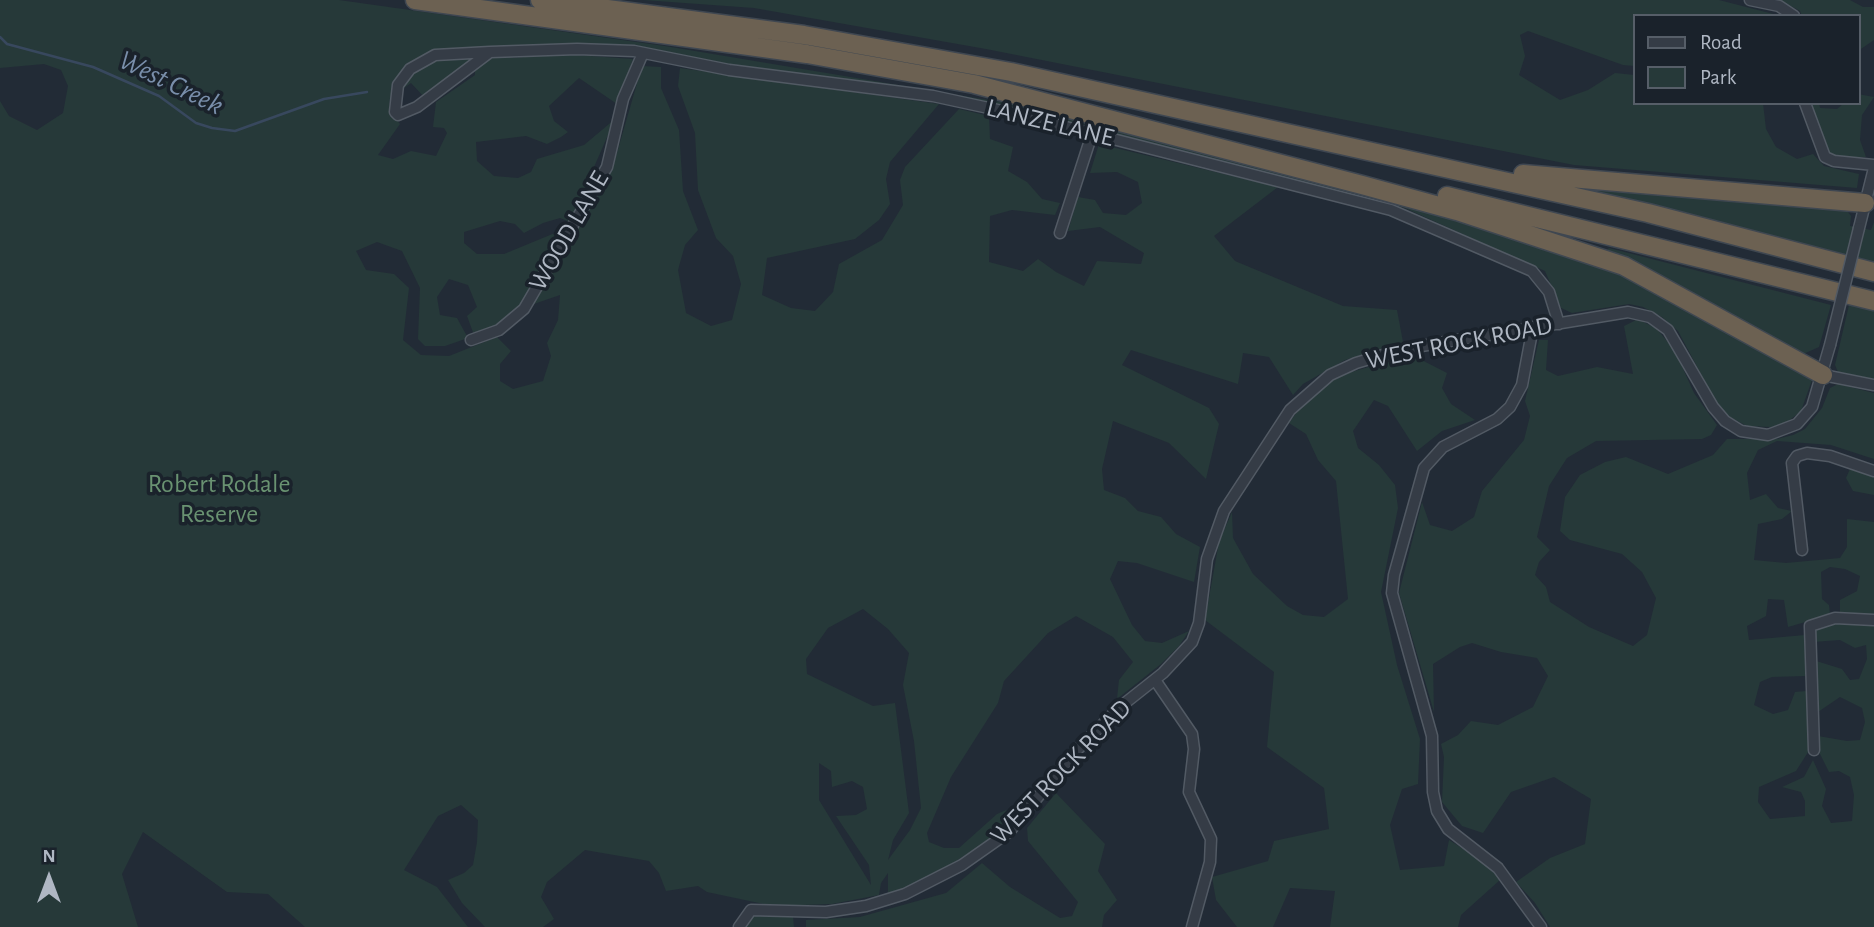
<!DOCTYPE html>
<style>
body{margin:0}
#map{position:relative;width:1874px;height:927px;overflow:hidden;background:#222b36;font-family:"Alegreya Sans",sans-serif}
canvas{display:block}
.legend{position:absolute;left:1633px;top:14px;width:228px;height:91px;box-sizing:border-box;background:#1a222b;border:2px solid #565e68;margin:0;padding:9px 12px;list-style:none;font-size:21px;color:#afb7c3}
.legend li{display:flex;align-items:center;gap:14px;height:35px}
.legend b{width:35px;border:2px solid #565e68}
.north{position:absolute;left:14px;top:843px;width:70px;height:70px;-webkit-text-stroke:5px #1a222b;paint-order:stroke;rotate:0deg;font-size:19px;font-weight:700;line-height:28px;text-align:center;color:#afb7c3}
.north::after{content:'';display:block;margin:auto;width:24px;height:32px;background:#afb7c3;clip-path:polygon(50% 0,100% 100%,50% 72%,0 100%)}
</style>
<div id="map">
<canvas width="1874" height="927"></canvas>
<ul class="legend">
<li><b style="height:9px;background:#353c46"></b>Road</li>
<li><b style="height:19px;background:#263939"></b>Park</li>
</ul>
<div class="north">N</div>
</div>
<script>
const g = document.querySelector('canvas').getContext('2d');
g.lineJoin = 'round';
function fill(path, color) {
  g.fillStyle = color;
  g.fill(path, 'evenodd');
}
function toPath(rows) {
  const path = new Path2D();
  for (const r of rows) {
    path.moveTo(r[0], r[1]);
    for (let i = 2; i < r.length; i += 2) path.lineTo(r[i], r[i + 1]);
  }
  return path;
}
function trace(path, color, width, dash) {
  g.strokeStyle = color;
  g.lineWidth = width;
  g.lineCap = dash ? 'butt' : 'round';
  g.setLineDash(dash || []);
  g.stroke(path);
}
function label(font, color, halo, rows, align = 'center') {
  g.font = font + ' "Alegreya Sans",sans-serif';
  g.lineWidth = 7;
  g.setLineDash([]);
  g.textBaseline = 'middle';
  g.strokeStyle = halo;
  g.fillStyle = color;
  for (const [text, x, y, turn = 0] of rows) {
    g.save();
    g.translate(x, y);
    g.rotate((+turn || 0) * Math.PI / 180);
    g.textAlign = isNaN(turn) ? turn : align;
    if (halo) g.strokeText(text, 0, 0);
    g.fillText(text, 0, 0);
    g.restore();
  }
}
fill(toPath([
 [0,0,339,0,665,46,1024,106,1414,204,1619,269,1803,370,1812,380,1801,411,1786,423,1771,427,1747,426,1730,417,1717,404,1678,331,1662,317,1643,307,1629,304,1572,313,1561,308,1545,271,1407,209,1379,200,925,92,837,78,641,57,563,52,517,54,512,58,563,54,633,59,617,104,579,78,549,106,554,121,568,132,561,137,547,144,526,136,476,142,477,161,494,176,518,178,531,172,537,159,584,145,615,119,570,222,560,218,543,223,524,233,515,224,500,221,464,232,464,243,477,254,504,254,567,228,516,313,500,326,474,335,467,316,477,307,468,285,449,279,437,297,440,315,457,318,468,338,445,346,425,346,418,339,420,288,402,251,377,242,356,251,366,270,394,274,409,288,403,340,421,355,449,356,497,337,511,351,500,364,500,381,513,389,543,381,551,356,547,343,558,320,560,295,531,305,612,170,642,66,661,67,661,88,679,130,683,191,698,230,685,245,678,270,686,313,711,326,732,320,741,284,733,256,716,238,698,190,695,133,678,86,680,68,939,104,890,162,886,179,890,204,879,220,855,239,767,258,762,295,791,308,815,311,833,292,839,264,882,240,903,205,900,180,905,167,959,109,989,116,990,139,1013,147,1008,171,1027,182,1042,199,1060,203,1055,215,1012,210,990,216,989,262,1023,271,1038,259,1056,272,1084,286,1097,261,1141,264,1144,253,1100,227,1068,231,1078,197,1095,200,1103,213,1126,215,1142,203,1138,182,1117,172,1090,173,1099,144,1278,187,1214,236,1235,261,1343,306,1397,310,1403,342,1345,360,1303,384,1293,395,1269,357,1243,353,1238,384,1131,350,1122,365,1209,408,1219,424,1206,479,1169,443,1113,421,1102,469,1104,490,1125,498,1138,511,1161,517,1176,534,1200,547,1194,582,1137,563,1118,561,1110,579,1132,625,1145,641,1162,643,1189,631,1179,646,1161,664,1117,699,1119,680,1133,662,1113,637,1076,616,1048,633,1004,681,998,703,951,777,927,833,929,842,944,848,959,848,997,814,1011,808,1022,813,1010,827,920,884,888,895,888,873,881,883,879,895,832,904,773,906,707,892,698,886,666,891,659,873,649,861,585,850,547,882,541,897,554,919,543,927,485,927,462,903,448,880,464,873,473,865,477,842,478,820,461,805,438,816,404,870,437,887,468,927,305,927,268,894,227,892,143,832,122,874,138,927,0,927,0,101,9,116,37,130,63,113,68,86,61,70,44,64,0,68],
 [475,64,475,75,436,102,433,127,444,128,447,133,436,156,411,151,393,159,378,155,400,124,389,110,390,98,411,83,425,98],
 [863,609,888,629,909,653,903,685,914,741,921,808,910,830,888,860,893,840,909,813,895,703,873,706,807,674,806,659,828,628],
 [819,763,831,771,832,787,852,781,863,787,867,809,856,815,836,816,869,865,871,885,819,800],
 [643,0,1719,0,1781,16,1634,16,1634,66,1623,65,1528,31,1520,35,1525,56,1519,75,1560,100,1588,90,1615,73,1634,75,1634,103,1763,103,1766,129,1776,147,1797,159,1813,154,1824,166,1859,174,1857,188,1574,165,986,49,754,8],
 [1780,0,1850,0,1863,7,1874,7,1874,40,1858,51,1858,16,1802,16,1800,11],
 [1858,94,1874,97,1862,115,1860,140,1866,157,1839,157,1824,150,1811,103,1819,103,1820,108,1837,109,1844,103,1858,103],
 [1542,182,1845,208,1851,216,1850,226,1871,230,1874,222,1874,264],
 [1609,248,1831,305,1819,347,1801,355,1605,252],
 [1849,305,1874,311,1874,379,1838,372,1835,365],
 [1638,319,1657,329,1675,351,1694,393,1717,425,1711,435,1702,439,1596,441,1567,458,1549,486,1537,537,1550,550,1539,562,1535,575,1546,587,1550,602,1589,627,1633,646,1647,635,1656,598,1642,572,1622,554,1570,540,1560,531,1565,497,1580,475,1605,462,1626,457,1668,474,1713,455,1727,439,1777,439,1793,435,1805,429,1822,408,1830,388,1838,384,1874,393,1874,459,1831,445,1777,441,1758,450,1747,473,1750,500,1766,494,1778,508,1792,511,1782,519,1758,524,1754,560,1786,563,1840,558,1847,547,1847,519,1874,522,1874,615,1840,614,1840,600,1857,591,1860,576,1845,569,1830,567,1821,572,1822,599,1829,605,1830,615,1788,627,1784,600,1768,599,1766,616,1747,626,1749,640,1805,635,1805,676,1772,677,1760,682,1754,705,1773,714,1788,710,1795,692,1806,691,1810,749,1796,771,1759,787,1758,802,1770,819,1805,816,1805,801,1801,792,1782,787,1804,777,1813,760,1826,789,1822,806,1831,823,1852,821,1854,795,1850,777,1839,771,1829,772,1819,752,1818,736,1847,741,1860,740,1865,722,1862,708,1840,697,1818,712,1813,660,1842,669,1850,680,1859,679,1867,659,1866,645,1855,648,1840,640,1813,642,1816,630,1837,622,1874,625,1874,927,1550,927,1535,903,1516,882,1550,858,1585,844,1591,799,1554,777,1511,792,1483,833,1462,826,1442,802,1444,757,1441,744,1458,735,1471,721,1498,725,1533,707,1548,676,1537,658,1501,652,1472,643,1460,647,1433,664,1434,712,1399,593,1422,502,1430,525,1452,531,1474,517,1482,491,1524,440,1530,416,1525,401,1539,340,1548,340,1546,370,1558,376,1597,367,1633,374,1624,326],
 [1412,355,1447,373,1442,388,1451,404,1475,420,1442,431,1417,451,1388,406,1374,400,1353,431,1358,448,1379,465,1395,485,1398,508,1381,592,1397,665,1420,739,1418,784,1402,789,1390,825,1400,870,1444,866,1449,840,1488,864,1500,880,1461,915,1458,927,1330,927,1335,891,1290,888,1273,927,1237,927,1216,900,1212,877,1268,861,1274,841,1329,829,1324,788,1267,747,1274,672,1205,620,1219,542,1232,512,1233,538,1253,574,1287,606,1303,615,1324,617,1348,599,1336,481,1318,460,1306,434,1289,423,1302,405,1322,385,1351,372],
 [1850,469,1874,476,1874,495,1853,491,1846,478],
 [1056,793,1105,844,1098,871,1117,900,1104,915,1102,927,806,927,806,920,860,917,946,893,982,863,1010,887,1060,918,1072,916,1078,902,1028,841,1027,828],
 [752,914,793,916,794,927,744,927]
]), '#263939');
trace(toPath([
 [0,37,7,44,93,67,159,96,196,123,212,128,235,131,324,99,367,92]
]), '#38485e', 2.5);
const minor = toPath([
 [1750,0,1779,6,1794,16],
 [490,52,417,107,398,115,395,112,398,85,410,69,435,55,490,52,577,49,634,51,729,70,933,96,1007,112,1391,210,1532,271,1549,292,1559,324],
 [1805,103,1825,157,1834,161,1874,165],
 [1859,228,1874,168],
 [1060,233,1092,134],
 [1533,327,1522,385,1510,407,1497,419,1443,447,1424,468,1394,575,1392,593,1432,736,1433,792,1437,811,1448,829,1498,868,1541,927],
 [471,340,499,330,524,309,607,167,623,99,643,53],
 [1823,375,1874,385],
 [1802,550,1792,463,1797,456,1807,453,1830,456,1874,471],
 [1155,680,1192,734,1194,749,1189,792,1211,839,1210,862,1192,927],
 [1814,750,1810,626,1835,618,1874,620],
 [739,927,751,910,826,912,866,906,905,894,962,865,1009,832,1074,753,1120,707,1163,673,1192,642,1199,623,1207,559,1224,511,1290,410,1330,375,1356,363,1403,349,1628,312,1650,317,1668,330,1713,407,1725,421,1741,431,1768,435,1797,424,1812,407,1830,345]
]);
const motorway = toPath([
 [415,0,807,54,974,84,1362,185,1457,211,1624,266,1823,375],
 [540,0,804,35,1011,72,1648,213,1874,272],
 [1523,174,1865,203],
 [1447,196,1874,301]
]);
trace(minor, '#525a64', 13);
trace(motorway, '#3f4751', 21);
trace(minor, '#353c46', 10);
trace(motorway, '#6c6152', 18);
const minorBridge = toPath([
 [1830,345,1859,228]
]);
trace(minorBridge, '#525a64', 13, []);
trace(minorBridge, '#353c46', 10);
label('26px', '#afb7c3', '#1a222b', [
 ["LANZE LANE",1050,123,14],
 ["WOOD LANE",569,231,-60],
 ["WEST ROCK ROAD",1459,343,-11],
 ["WEST ROCK ROAD",1061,772,-46]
]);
label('26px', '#699271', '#1a222b', [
 ["Robert Rodale",219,484],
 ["Reserve",219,514]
]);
label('italic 28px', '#798eaa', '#1a222b', [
 ["West Creek",171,83,26]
]);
</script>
